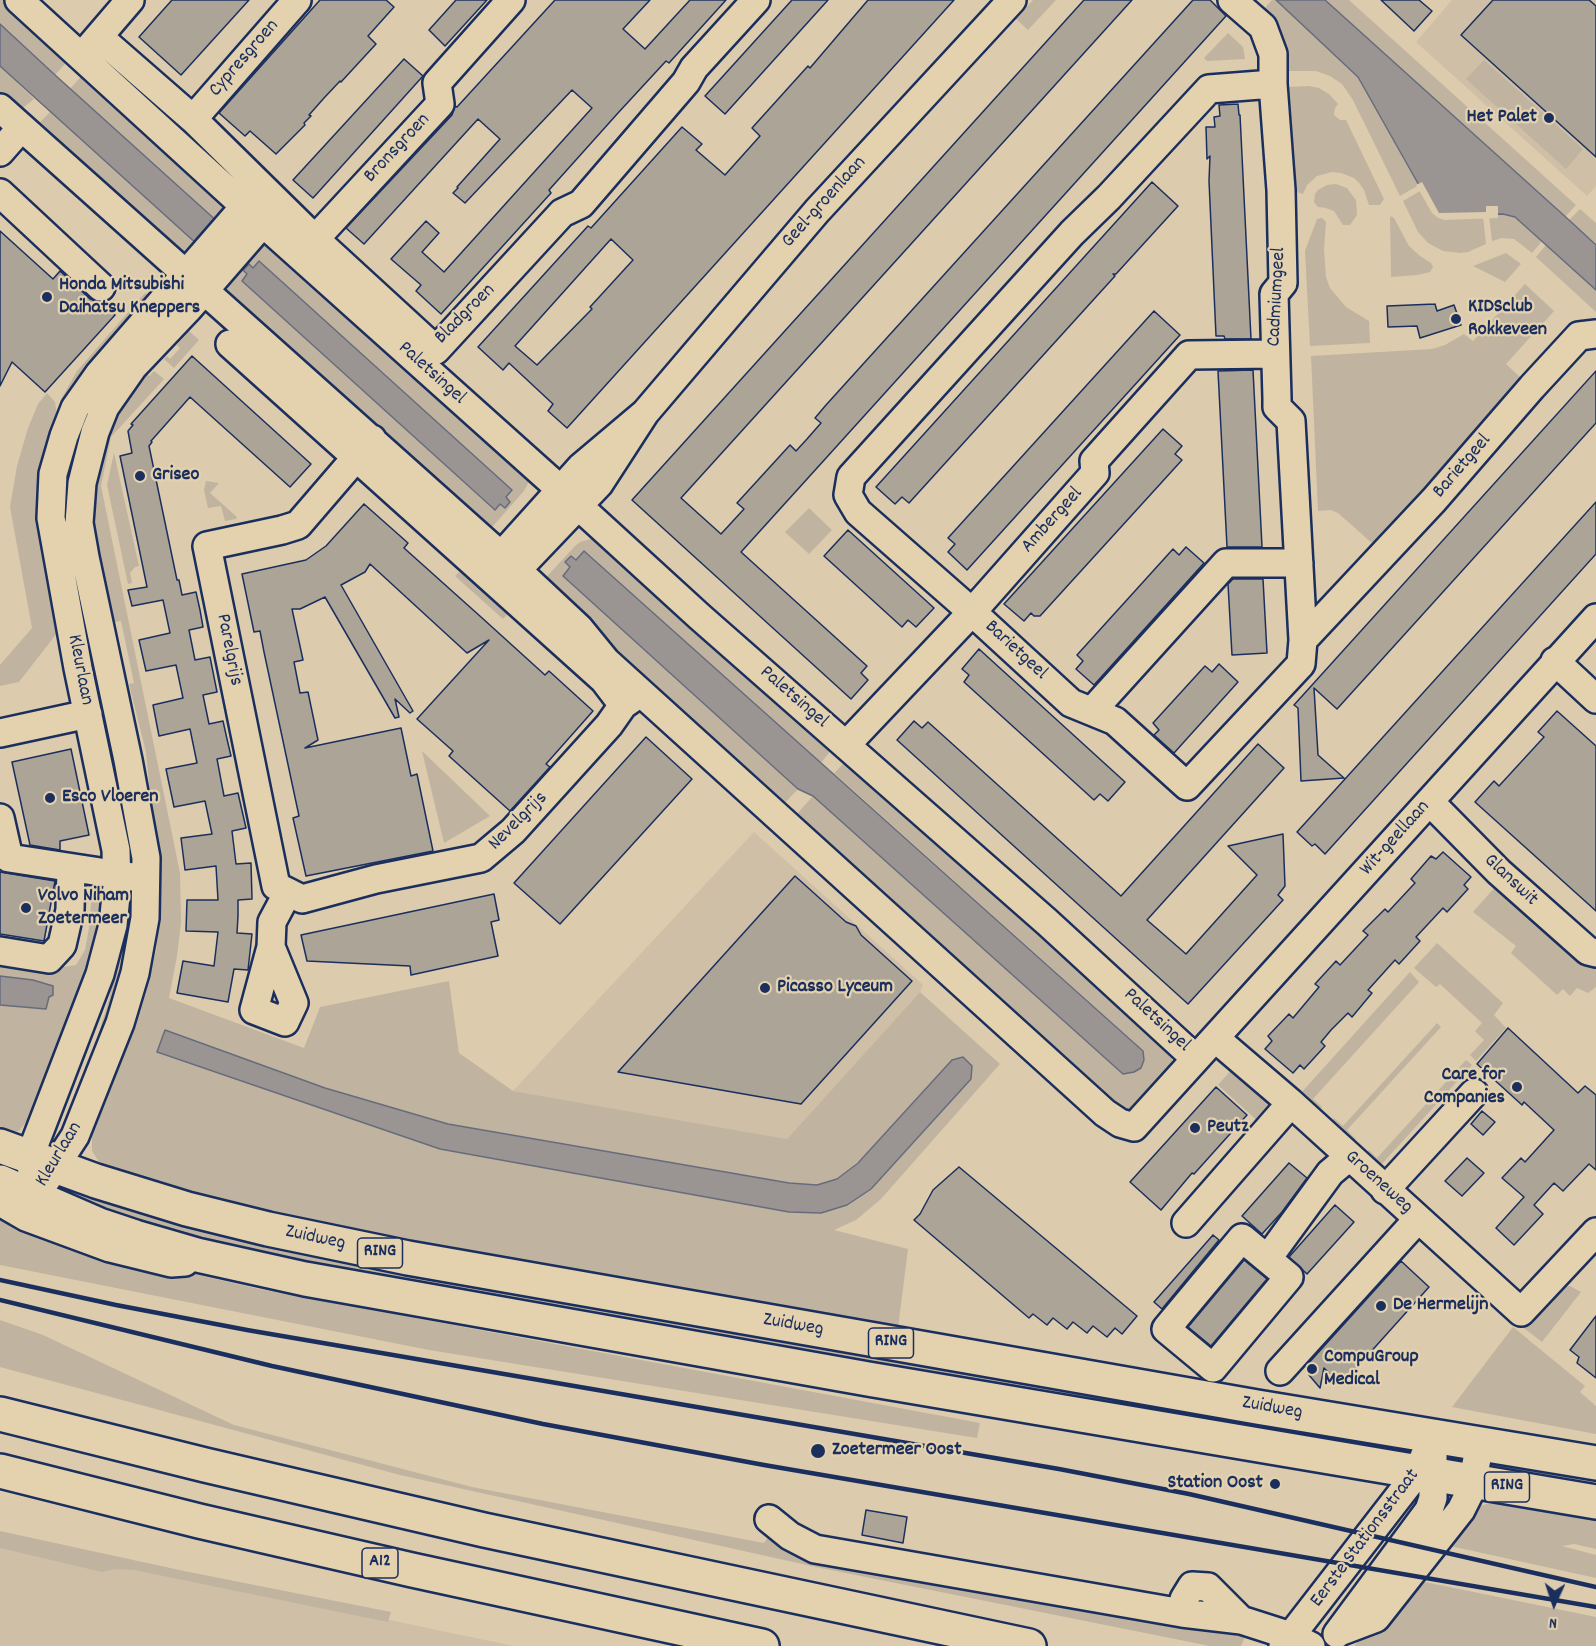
<!DOCTYPE html>
<style>
body{margin:0}
#map{position:relative;width:1596px;height:1646px;overflow:hidden;background:#dccbac;font-family:Dekko,sans-serif}
canvas{display:block}
.north{position:absolute;left:1524px;top:1574px;width:60px;height:60px;-webkit-text-stroke:4px #e4d2af;paint-order:stroke;rotate:183deg;font-size:16px;font-weight:700;line-height:24px;text-align:center;color:#1b2f5e}
.north::after{content:'';display:block;margin:auto;width:21px;height:27px;background:#1b2f5e;clip-path:polygon(50% 0,100% 100%,50% 72%,0 100%)}
</style>
<div id="map">
<canvas width="1596" height="1646"></canvas>
<div class="north">N</div>
</div>
<script>
const g = document.querySelector('canvas').getContext('2d');
g.lineJoin = 'round';
function fill(path, color) {
  g.fillStyle = color;
  g.fill(path, 'evenodd');
}
function toPath(rows) {
  const path = new Path2D();
  for (const r of rows) {
    path.moveTo(r[0], r[1]);
    for (let i = 2; i < r.length; i += 2) path.lineTo(r[i], r[i + 1]);
  }
  return path;
}
function trace(path, color, width, dash) {
  g.strokeStyle = color;
  g.lineWidth = width;
  g.lineCap = dash ? 'butt' : 'round';
  g.setLineDash(dash || []);
  g.stroke(path);
}
function label(font, color, halo, rows, align = 'center') {
  g.font = font + ' Dekko,sans-serif';
  g.lineWidth = 4.5;
  g.setLineDash([]);
  g.textBaseline = 'middle';
  g.strokeStyle = halo;
  g.fillStyle = color;
  for (const [text, x, y, turn = 0] of rows) {
    g.save();
    g.translate(x, y);
    g.rotate((+turn || 0) * Math.PI / 180);
    g.textAlign = isNaN(turn) ? turn : align;
    if (halo) g.strokeText(text, 0, 0);
    g.fillText(text, 0, 0);
    g.restore();
  }
}
fill(toPath([
 [1452,0,1596,0,1596,186,1587,196,1416,42],
 [754,832,923,985,920,992,787,1139,513,1091],
 [0,1535,427,1628,514,1646,0,1646]
]), '#cebfa6');
fill(toPath([
 [0,0,5,0,70,58,55,75,0,24],
 [1033,0,1056,0,1028,30,1016,19],
 [1272,0,1276,0,1358,77,1419,185,1400,196,1353,100,1342,84,1330,76,1316,71,1288,71,1286,50,1283,35,1273,18,1263,10],
 [1325,0,1349,0,1576,205,1565,217],
 [1228,33,1243,47,1245,59,1207,61,1204,58],
 [1484,60,1583,149,1566,169,1466,79],
 [0,66,34,99,19,111,0,95],
 [85,72,235,206,219,223,70,89],
 [1309,86,1319,88,1329,94,1338,104,1335,108,1334,115,1340,120,1346,120,1384,199,1380,205,1369,205,1364,190,1360,184,1354,178,1341,173,1332,172,1317,176,1307,185,1303,194,1293,191,1288,87],
 [50,112,198,245,187,255,40,122],
 [1336,184,1347,188,1356,200,1357,215,1350,225,1343,225,1334,211,1326,208,1318,207,1314,202,1315,194,1318,190,1327,185],
 [1422,190,1483,216,1486,244,1468,252,1460,253,1443,251,1428,243,1418,232,1403,201],
 [1580,209,1596,223,1596,245,1569,220],
 [1503,214,1515,217,1542,241,1532,253,1514,239,1502,238,1492,241,1489,216],
 [1390,216,1394,218,1409,246,1420,256,1431,263,1433,267,1430,272,1417,275,1391,277],
 [1322,218,1326,222,1324,250,1326,277,1330,288,1346,307,1369,321,1370,343,1310,346,1305,251,1317,219],
 [261,236,532,476,524,491,486,534,217,289],
 [260,262,511,490,506,497,510,502,505,508,500,503,494,510,242,281,247,274,249,264,253,268],
 [1546,245,1596,290,1596,312,1536,257],
 [1506,253,1521,264,1505,282,1473,266],
 [1525,284,1554,311,1506,364,1522,379,1373,544,1338,513,1331,510,1318,511,1311,356,1432,349,1445,345,1464,334,1473,341],
 [145,293,154,300,64,415,60,401,77,371],
 [189,331,199,340,174,368,164,359,167,356,170,359,180,348,177,345],
 [140,369,149,376,154,371,164,379,111,437,101,486,180,873,181,922,177,956,169,998,304,1048,320,1007,449,981,459,1053,513,1091,787,1139,920,992,1000,1064,881,1199,856,1220,834,1230,908,1249,898,1328,276,1217,113,1174,101,1165,92,1151,92,1130,124,1052,145,992,156,951,161,905,146,752,129,684,134,683,121,621,106,624,87,529,102,434],
 [166,1030,325,1088,448,1124,789,1183,817,1185,837,1179,972,1066,971,1079,871,1189,847,1205,821,1213,789,1212,440,1149,157,1053],
 [47,393,55,402,57,416,43,457,37,496,39,535,57,633,19,682,0,686,0,665,32,628,10,507,17,466,28,428,38,404],
 [114,453,139,566,135,567,130,573,132,583,128,584,107,485],
 [206,481,219,483,210,493,237,517,236,519,225,521,221,506,208,508,204,490],
 [809,508,832,530,809,554,785,532],
 [594,538,832,749,821,763,584,552,563,576,798,789,779,809,540,584,575,546,580,542],
 [465,566,512,609,503,619,455,576],
 [422,751,490,816,444,843],
 [845,762,1158,1033,1170,1052,1173,1063,1172,1072,1135,1108,1122,1110,796,815,813,796,1123,1074,1131,1073,1144,1056,1143,1050,834,773],
 [92,883,104,888,108,894,89,963,75,1005,33,1113,19,1131,6,1134,0,1131,0,1005,46,1009,33,980,0,976,0,956,57,968,76,965,85,950,90,922],
 [1495,887,1538,925,1542,922,1596,963,1596,987,1588,993,1577,988,1570,996,1563,989,1557,995,1511,953,1516,946,1473,912],
 [126,894,135,912,121,992,58,1144,96,1042,110,996],
 [1437,943,1503,1003,1494,1015,1506,1028,1476,1061,1470,1055,1484,1040,1475,1031,1482,1023,1440,984,1436,987,1414,968],
 [1410,972,1419,982,1313,1099,1322,1107,1319,1110,1301,1093],
 [1437,1023,1441,1027,1347,1130,1356,1139,1354,1141,1332,1121,1334,1118,1343,1126],
 [1466,1060,1472,1065,1380,1166,1366,1153,1369,1150,1377,1158],
 [1232,1069,1276,1108,1261,1124,1218,1085],
 [71,1183,1345,1430,1342,1448,276,1263,87,1208,65,1193],
 [0,1209,181,1271,259,1289,980,1423,977,1438,429,1350,0,1265],
 [1570,1286,1581,1292,1542,1342,1516,1322,1560,1287],
 [0,1320,43,1335,234,1425,472,1487,764,1543,774,1530,800,1555,1245,1637,1241,1646,1210,1646,816,1567,400,1475,0,1367],
 [1513,1327,1585,1386,1580,1392,1596,1406,1596,1434,1452,1407],
 [1506,1501,1596,1516,1596,1549,1574,1544,1562,1546,1596,1555,1596,1578,1450,1546,1445,1542,1474,1508,1493,1502],
 [0,1531,184,1571,391,1612,388,1622,134,1570,115,1569,102,1572,0,1548],
 [1415,1580,1596,1617,1596,1646,1354,1646]
]), '#c0b4a0');
const water = toPath([
 [1276,0,1325,0,1569,220,1596,245,1596,290,1515,217,1503,214,1439,215,1433,210,1358,77,1276,0],
 [0,24,55,75,219,223,198,245,0,66,0,24],
 [259,261,512,490,506,497,510,502,505,508,500,504,495,510,242,281,247,274,243,270,249,264,253,268,259,261],
 [584,551,1143,1051,1144,1060,1141,1068,1134,1072,1123,1074,813,796,798,789,563,576,570,567,565,562,571,556,576,560,584,551],
 [0,976,33,980,53,986,53,995,49,997,46,1009,0,1005,0,976],
 [165,1030,325,1088,448,1124,789,1183,817,1185,837,1179,858,1163,952,1060,963,1057,972,1066,971,1079,871,1189,847,1205,821,1213,789,1212,440,1149,157,1052,165,1030]
]);
fill(water, '#9a9592');
trace(water, '#676c7d', 1.5);
fill(toPath([
 [1422,182,1439,213,1486,212,1486,206,1498,206,1498,218,1445,220,1438,218,1432,213,1416,185]
]), '#dccbac');
const building = toPath([
 [172,0,249,0,181,75,139,37,172,0],
 [320,0,386,0,394,7,368,36,376,44,341,82,340,81,324,98,309,115,311,116,304,123,305,125,276,154,250,131,245,136,219,113,320,0],
 [456,0,487,0,445,46,429,30,456,0],
 [555,0,650,0,623,29,645,49,690,0,726,0,669,63,666,61,618,113,549,190,551,193,441,314,416,291,421,285,391,259,426,221,439,233,422,252,444,272,592,108,572,90,465,203,453,193,458,188,457,187,500,139,478,119,364,244,346,228,452,115,455,106,457,107,555,0],
 [792,0,828,0,725,114,705,96,792,0],
 [868,0,954,0,567,428,548,411,553,404,509,363,503,370,478,347,588,226,591,228,682,127,702,144,696,150,725,175,760,136,752,128,808,66,810,68,868,0],
 [611,239,633,260,590,307,592,309,537,365,515,346,611,239],
 [1084,0,1132,0,681,498,721,534,744,509,737,503,790,445,796,451,807,439,821,423,815,418,826,405,1193,0,1210,0,1226,16,741,552,867,666,861,673,868,680,851,699,632,500,1084,0],
 [1381,0,1419,0,1432,11,1414,31,1381,0],
 [1493,0,1589,0,1596,6,1596,157,1461,35,1493,0],
 [404,59,423,76,313,198,293,180,404,59],
 [1238,104,1239,115,1240,115,1251,339,1225,339,1224,336,1216,336,1209,181,1210,156,1207,159,1206,127,1215,127,1214,117,1220,116,1219,105,1238,104],
 [1152,182,1178,206,1116,274,1113,274,1115,276,909,503,902,497,895,504,876,487,1152,182],
 [0,231,53,279,60,271,90,299,101,302,115,315,45,392,12,362,0,386,0,231],
 [1435,304,1437,311,1454,305,1461,325,1420,338,1417,326,1388,327,1387,306,1435,304],
 [1154,311,1180,335,967,570,948,552,955,544,948,538,1154,311],
 [192,356,311,464,290,487,190,397,151,441,152,442,149,446,177,580,179,580,182,595,196,592,200,610,203,627,189,630,195,660,210,657,217,692,203,695,209,724,223,721,227,739,231,756,217,759,224,796,238,793,246,828,232,831,236,864,251,863,252,899,238,900,238,916,237,933,252,934,248,970,234,969,228,1002,177,993,183,961,214,966,218,932,186,931,187,900,218,900,216,866,185,870,181,838,212,834,205,801,174,807,166,769,197,763,190,729,159,736,153,705,183,698,176,665,146,671,139,640,170,633,163,600,132,606,128,590,147,587,120,456,132,453,128,431,133,425,131,424,192,356],
 [1253,370,1262,547,1227,547,1218,371,1253,370],
 [1596,371,1596,423,1337,709,1314,688,1318,755,1344,778,1301,781,1298,708,1294,705,1596,371],
 [1163,429,1182,446,1175,454,1182,460,1040,616,1034,616,1031,613,1024,621,1004,604,1163,429],
 [1596,502,1596,554,1325,854,1315,844,1312,846,1297,832,1596,502],
 [364,504,408,543,404,548,481,617,545,675,549,671,593,711,546,764,550,767,510,811,449,756,453,751,417,719,489,640,467,653,370,564,365,572,341,585,413,711,410,713,395,699,399,717,395,718,325,597,300,609,292,609,303,660,294,662,300,693,308,692,318,740,305,748,401,728,411,776,417,774,433,851,306,876,293,818,299,816,264,652,260,631,254,632,242,574,306,560,326,546,364,504],
 [848,530,934,608,916,627,908,620,902,627,824,556,848,530],
 [1186,547,1204,563,1094,685,1076,669,1083,661,1077,655,1173,549,1179,555,1186,547],
 [1233,579,1263,579,1267,653,1232,655,1228,584,1233,579],
 [979,649,1125,782,1108,801,1100,794,1094,800,964,682,969,675,962,669,979,649],
 [1219,664,1238,682,1174,753,1154,735,1159,730,1153,723,1205,666,1212,672,1219,664],
 [1557,711,1596,746,1596,911,1475,802,1494,781,1499,786,1544,737,1538,732,1557,711],
 [914,721,922,728,928,722,1121,896,1258,744,1284,768,1147,920,1186,954,1257,875,1228,846,1283,834,1285,886,1278,895,1283,900,1188,1004,897,740,914,721],
 [646,737,692,779,560,924,514,883,646,737],
 [71,749,89,835,60,841,60,850,30,845,12,762,71,749],
 [1443,852,1471,877,1464,885,1468,889,1447,912,1443,908,1416,937,1420,941,1399,964,1395,960,1368,990,1372,993,1352,1017,1348,1013,1331,1030,1321,1042,1325,1046,1304,1069,1300,1065,1293,1073,1265,1049,1272,1041,1268,1036,1289,1014,1293,1018,1319,987,1315,984,1336,961,1340,965,1368,935,1363,931,1385,909,1388,912,1415,883,1411,879,1431,856,1436,859,1443,852],
 [0,872,55,881,44,941,0,934,0,872],
 [795,876,846,922,856,926,861,935,912,981,801,1104,618,1072,795,876],
 [494,894,499,920,491,922,498,956,411,975,410,966,307,961,301,935,494,894],
 [1508,1028,1578,1093,1585,1086,1596,1095,1596,1170,1589,1164,1563,1191,1554,1183,1534,1205,1543,1214,1514,1245,1496,1228,1524,1197,1502,1178,1521,1158,1525,1162,1554,1130,1524,1102,1522,1105,1477,1064,1508,1028],
 [1216,1087,1247,1115,1194,1174,1192,1173,1161,1210,1130,1182,1216,1087],
 [1482,1111,1495,1122,1483,1135,1471,1124,1482,1111],
 [1467,1158,1484,1173,1462,1196,1445,1181,1467,1158],
 [1289,1163,1307,1178,1282,1212,1262,1234,1242,1216,1289,1163],
 [959,1167,1137,1316,1122,1334,1115,1328,1107,1337,1093,1326,1087,1333,1073,1322,1067,1329,1053,1318,1047,1325,1033,1314,1029,1318,914,1220,920,1214,933,1190,959,1167],
 [1335,1205,1354,1222,1307,1274,1289,1257,1335,1205],
 [1213,1235,1219,1240,1162,1309,1154,1302,1213,1235],
 [1244,1260,1267,1279,1211,1346,1188,1327,1244,1260],
 [1401,1261,1429,1287,1341,1385,1324,1368,1320,1388,1309,1375,1306,1366,1401,1261],
 [1596,1316,1596,1378,1577,1363,1579,1357,1570,1350,1596,1316],
 [866,1510,907,1517,903,1543,862,1535,866,1510]
]);
fill(building, '#ada498');
trace(building, '#1b2f5e', 1.5);
const minor = toPath([
 [19,0,263,223,561,490,700,617,1047,922,1195,1058],
 [1232,0,1263,27,1273,54,1273,84,1281,190,1283,283,1274,294,1277,398,1277,407,1291,421,1303,640],
 [99,37,193,119,315,239,436,350,562,213,581,204,686,82,694,68,756,0],
 [88,49,130,0],
 [1273,84,1209,89,1109,197,1072,233,851,477,848,495,858,512,972,612,1071,703,1115,721,1187,786,1301,664,1303,640,1434,500,1532,387,1579,336,1596,334],
 [0,108,517,570,579,628,606,661,1105,1113,1120,1123,1134,1127,1596,618],
 [193,119,297,0],
 [0,152,21,128],
 [0,193,101,287],
 [315,239,440,104,437,83,511,0],
 [230,344,604,680,623,705],
 [645,413,817,211,1012,0],
 [500,557,581,467,645,413,599,484,517,570],
 [1555,661,1596,699],
 [1092,711,1226,563,1299,563],
 [0,733,88,714],
 [846,745,972,612,1095,473,1094,461,1189,355,1275,354],
 [1430,802,1499,872,1588,951,1596,953],
 [0,818,9,858,133,877],
 [288,892,302,899,376,879,481,858,513,831,609,725,623,705,636,696],
 [271,947,294,1003,285,1022,254,1010,271,947,272,922,288,892,276,886,207,546,282,530,298,525,372,439],
 [0,951,49,959,62,945,70,910,71,868],
 [1215,1038,1291,1103,1521,1312,1596,1232],
 [45,1182,75,1136,120,1023,135,973,145,918,146,858,128,760,85,557,79,523,82,483,95,432,105,407,133,367,189,308,263,223],
 [1385,1190,1474,1093],
 [35,1197,30,1156,100,974,113,925,117,886,116,850,78,668,51,518,53,474,64,436,75,408,99,374,244,207],
 [0,1202,26,1217,110,1248,171,1263,185,1262],
 [1186,1223,1291,1103],
 [1242,1238,1289,1277,1213,1368,1166,1329,1242,1238],
 [1268,1258,1330,1173,1349,1157],
 [1280,1371,1418,1219],
 [769,1519,790,1536,815,1549,1182,1613],
 [1241,1620,1208,1587,1192,1586,1184,1599,1182,1613,1241,1620,1291,1636,1311,1646],
 [1339,1632,1376,1618,1461,1510,1471,1490,1480,1443],
 [1337,1634,1429,1510,1433,1498,1433,1455],
 [1283,1646,1417,1473,1433,1436]
]);
const major = toPath([
 [0,1146,96,1181,187,1209,268,1229,408,1258,1257,1407,1596,1463],
 [0,1182,99,1225,135,1237,197,1255,305,1279,868,1379,1596,1502]
]);
const highway = toPath([
 [0,1414,205,1465,484,1530,1029,1646],
 [0,1471,199,1521,412,1570,762,1646]
]);
trace(minor, '#1b2f5e', 32);
trace(major, '#1b2f5e', 38);
trace(highway, '#1b2f5e', 38);
trace(minor, '#e4d2af', 27);
trace(major, '#e4d2af', 33);
trace(highway, '#e4d2af', 33);
trace(toPath([
 [0,1280,116,1305,247,1330,1059,1469,1189,1494,1596,1587],
 [0,1300,272,1366,543,1424,764,1465,1596,1607]
]), '#1b2f5e', 4.5);
for (const [x, y, r, color] of [
 [1549,118,6,"#1b2f5e"],
 [47,297,6,"#1b2f5e"],
 [1456,319,6,"#1b2f5e"],
 [140,476,6,"#1b2f5e"],
 [50,798,6,"#1b2f5e"],
 [26,908,6,"#1b2f5e"],
 [765,988,6,"#1b2f5e"],
 [1517,1087,6,"#1b2f5e"],
 [1195,1128,6,"#1b2f5e"],
 [1381,1306,6,"#1b2f5e"],
 [1312,1369,6,"#1b2f5e"],
 [818,1451,8,"#1b2f5e"],
 [1275,1484,6,"#1b2f5e"]
]) {
  const dot = new Path2D();
  dot.arc(x, y, r, 0, 2 * Math.PI);
  g.fillStyle = color;
  g.fill(dot);
  trace(dot, '#e4d2af', 2);
}
for (const [x, y, w] of [
 [380,1253,45],
 [891,1343,45],
 [1507,1487,45],
 [380,1563,36]
]) {
  const box = new Path2D();
  box.roundRect(x - w / 2, y - 15, w, 30, 4.5);
  g.fillStyle = '#e4d2af';
  g.fill(box);
  trace(box, '#1b2f5e', 1.5);
}
label('bold 18px', '#1b2f5e', null, [
 ["RING",380,1253],
 ["RING",891,1343],
 ["RING",1507,1487],
 ["A12",380,1563]
]);
label('20px', '#1b2f5e', '#e4d2af', [
 ["Cypresgroen",245,59,-49],
 ["Bronsgroen",398,149,-47],
 ["Geel-groenlaan",825,203,-48],
 ["Cadmiumgeel",1278,297,-87],
 ["Bladgroen",466,315,-45],
 ["Paletsingel",431,374,42],
 ["Barietgeel",1463,467,-49],
 ["Ambergeel",1053,521,-48],
 ["Parelgrijs",228,650,79],
 ["Barietgeel",1015,651,43],
 ["Kleurlaan",79,670,79],
 ["Paletsingel",793,698,41],
 ["Nevelgrijs",519,822,-45],
 ["Wit-geellaan",1396,839,-48],
 ["Glanswit",1510,881,43],
 ["Paletsingel",1156,1021,43],
 ["Kleurlaan",60,1155,-59],
 ["Groeneweg",1378,1183,42],
 ["Zuidweg",315,1239,12],
 ["Zuidweg",793,1326,10],
 ["Zuidweg",1272,1409,10],
 ["Eerste Stationsstraat",1366,1539,-53]
]);
label('bold 20px', '#1b2f5e', '#e4d2af', [
 ["Het Palet",1537,118,"right"],
 ["Honda Mitsubishi",59,286],
 ["Daihatsu Kneppers",59,309],
 ["KIDSclub",1468,308],
 ["Rokkeveen",1468,331],
 ["Griseo",152,476],
 ["Esco Vloeren",62,798],
 ["Volvo Niham",38,897],
 ["Zoetermeer",38,920],
 ["Picasso Lyceum",777,988],
 ["Care for",1505,1076,"right"],
 ["Companies",1505,1099,"right"],
 ["Peutz",1207,1128],
 ["De Hermelijn",1393,1306],
 ["CompuGroup",1324,1358],
 ["Medical",1324,1381],
 ["Zoetermeer Oost",832,1451],
 ["Station Oost",1263,1484,"right"]
], 'left');
</script>
